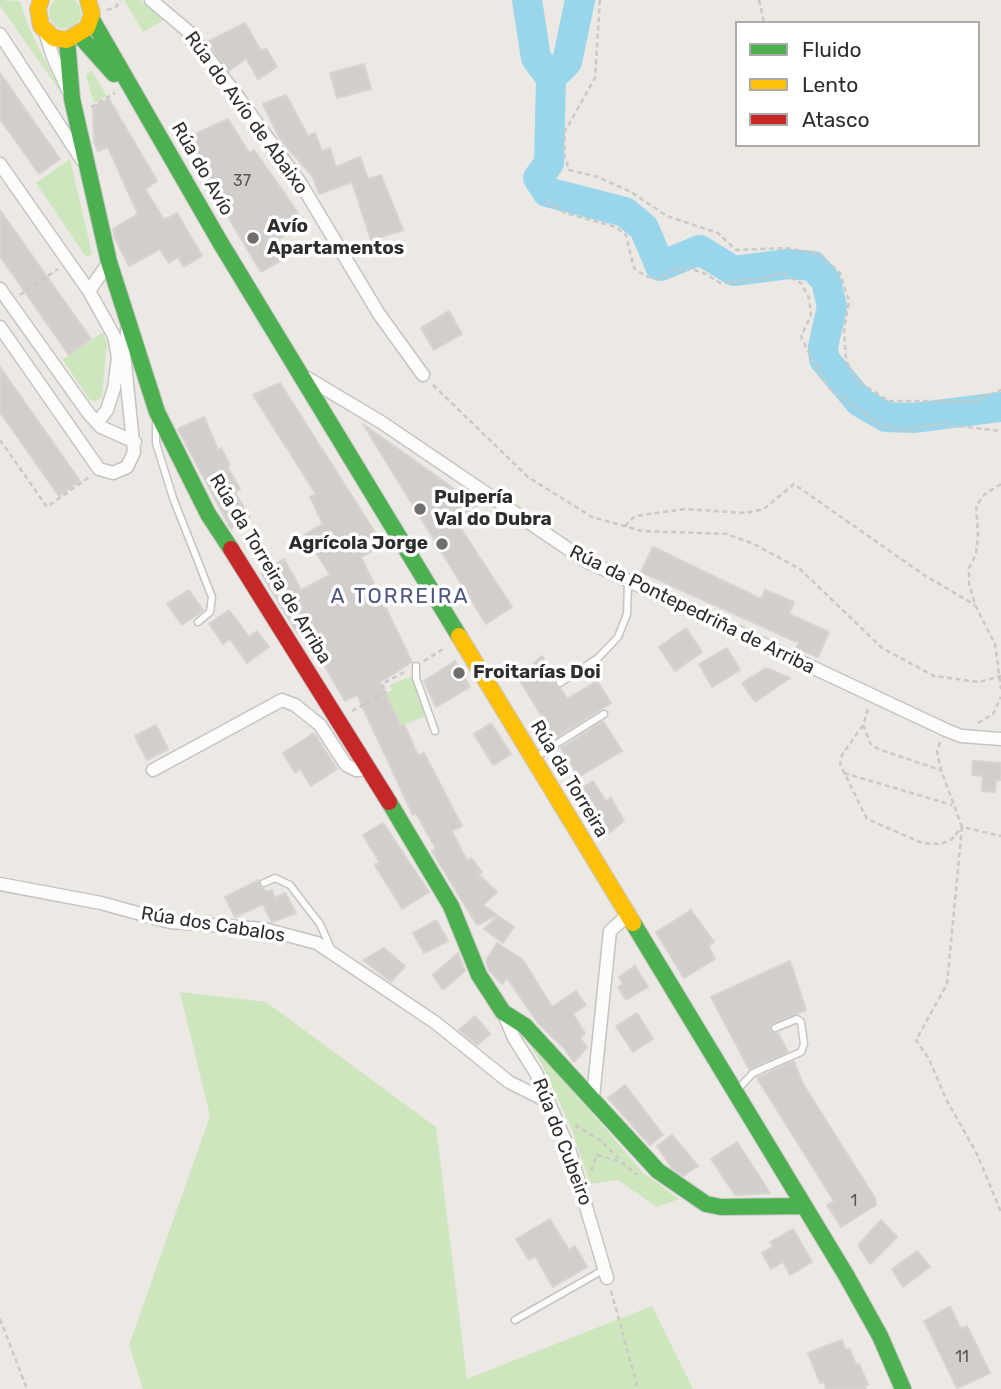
<!DOCTYPE html>
<meta charset="utf-8">
<style>
body{margin:0}
#map{position:relative;width:1001px;height:1389px;overflow:hidden;background:#ece8e4;font-family:Rubik,sans-serif}
canvas{display:block}
.legend{position:absolute;left:735px;top:21px;width:245px;height:126px;box-sizing:border-box;background:#fff;border:2px solid #ababab;margin:0;padding:9px 12px;list-style:none;font-size:21px;color:#2e2e2e}
.legend li{display:flex;align-items:center;gap:14px;height:35px}
.legend b{width:35px;border:2px solid #ababab}
</style>
<div id="map">
<canvas width="1001" height="1389"></canvas>
<ul class="legend">
<li><b style="height:9px;background:#4caf50"></b>Fluido</li>
<li><b style="height:9px;background:#ffc107"></b>Lento</li>
<li><b style="height:9px;background:#c62828"></b>Atasco</li>
</ul>
</div>
<script>
const g = document.querySelector('canvas').getContext('2d');
g.lineJoin = 'round';
function fill(path, color) {
  g.fillStyle = color;
  g.fill(path, 'evenodd');
}
function toPath(rows) {
  const path = new Path2D();
  for (const r of rows) {
    if (r.length === 3) {
      path.moveTo(r[0] + r[2], r[1]);
      path.arc(r[0], r[1], r[2], 0, 2 * Math.PI);
      continue;
    }
    path.moveTo(r[0], r[1]);
    for (let i = 2; i < r.length; i += 2) path.lineTo(r[i], r[i + 1]);
  }
  return path;
}
function trace(path, color, width, dash) {
  g.strokeStyle = color;
  g.lineWidth = width;
  g.lineCap = dash ? 'butt' : 'round';
  g.setLineDash(dash || []);
  g.stroke(path);
}
function label(font, color, halo, rows, align = 'center') {
  g.font = font + ' Rubik,sans-serif';
  g.lineWidth = 7;
  g.setLineDash([]);
  g.textBaseline = 'middle';
  g.strokeStyle = halo;
  g.fillStyle = color;
  for (const [text, x, y, turn = 0] of rows) {
    g.save();
    g.translate(x, y);
    g.rotate((+turn || 0) * Math.PI / 180);
    g.textAlign = isNaN(turn) ? turn : align;
    if (halo) g.strokeText(text, 0, 0);
    g.fillText(text, 0, 0);
    g.restore();
  }
}
fill(toPath([
 [65,13,16],
 [0,0,20,1,28,26,62,94,0,6],
 [124,0,140,0,164,20,143,32],
 [91,70,107,96,94,103,86,76],
 [70,159,92,254,86,257,36,183],
 [103,332,107,344,102,397,95,402,89,399,63,360],
 [411,676,428,715,401,726,386,694,392,690,390,685],
 [180,992,266,1002,436,1127,467,1379,652,1306,693,1389,143,1389,129,1345,210,1116],
 [529,1039,643,1173,679,1199,657,1207,618,1180,590,1184,572,1130,542,1064,527,1041]
]), '#cee6be');
trace(toPath([
 [527,0,536,58,551,78,549,163,538,178,547,192,625,212,644,228,660,266,700,250,734,271,788,264,813,266,826,281,832,307,823,347,824,359,860,402,886,417,913,418,1001,407],
 [551,78,567,62,580,0]
]), '#99d6ec', 30);
const building = toPath([
 [245,23,261,51,266,48,277,67,258,79,246,58,229,71,207,42,245,23],
 [364,64,371,89,337,98,330,73,364,64],
 [0,73,60,159,39,174,0,119,0,73],
 [286,95,308,136,315,133,322,151,330,148,336,167,360,157,368,179,381,175,403,230,371,240,352,182,319,194,313,177,280,139,263,104,286,95],
 [109,99,157,181,145,189,164,220,177,213,202,256,184,267,178,257,169,263,160,249,129,266,115,238,113,229,138,214,108,147,98,151,94,142,93,107,109,99],
 [228,119,249,153,254,150,305,223,279,239,289,256,261,272,182,140,228,119],
 [0,210,91,339,69,355,0,256,0,210],
 [449,311,462,334,434,350,421,328,449,311],
 [0,367,80,481,59,496,0,412,0,367],
 [280,383,383,545,361,557,412,662,380,682,401,726,404,724,418,756,424,753,462,826,452,831,467,861,471,858,482,872,478,874,497,892,483,905,497,915,477,925,432,851,436,849,416,813,413,815,357,695,345,701,318,654,294,628,261,573,284,559,301,590,330,575,305,534,323,524,310,497,316,494,253,395,280,383],
 [204,417,218,450,221,448,230,465,227,466,240,489,235,493,250,517,231,529,178,429,204,417],
 [363,424,477,505,456,521,512,607,486,624,363,424],
 [653,547,761,599,765,590,794,602,789,614,829,632,818,657,796,648,799,643,641,572,653,547],
 [189,590,203,610,182,625,167,604,189,590],
 [229,610,249,637,257,631,269,647,247,663,230,639,223,644,209,624,229,610],
 [686,628,702,652,675,671,659,647,686,628],
 [727,648,740,670,712,687,699,664,727,648],
 [542,656,556,679,555,686,561,689,567,699,597,681,611,703,555,738,518,677,542,656],
 [455,661,470,687,436,707,424,681,455,661],
 [766,668,790,678,755,702,742,683,766,668],
 [603,721,622,751,579,777,561,748,603,721],
 [491,723,511,754,493,765,474,734,491,723],
 [156,725,168,749,147,760,135,736,156,725],
 [314,733,337,769,311,786,300,769,295,773,283,753,314,733],
 [973,761,1001,763,1001,780,996,780,995,792,982,791,983,776,972,775,973,761],
 [593,781,606,801,611,798,624,821,600,840,585,815,589,812,577,791,593,781],
 [383,823,429,892,402,909,375,865,380,863,363,835,383,823],
 [259,880,260,887,268,892,272,890,275,898,285,893,296,913,272,922,263,904,235,917,225,897,259,880],
 [691,910,714,942,708,945,715,959,684,978,656,932,691,910],
 [498,916,514,927,503,943,484,929,498,916],
 [436,920,448,941,424,953,413,933,436,920],
 [497,943,523,960,552,1007,576,991,586,1005,573,1014,585,1033,580,1038,587,1047,574,1062,564,1048,539,1024,507,978,502,984,489,970,486,961,497,943],
 [384,948,405,966,391,982,363,960,384,948],
 [458,953,465,971,443,990,433,975,458,953],
 [790,961,806,1010,770,1025,770,1031,778,1033,788,1052,749,1069,711,997,790,961],
 [635,966,648,987,626,1000,618,987,623,984,619,977,635,966],
 [637,1013,653,1039,633,1052,616,1026,637,1013],
 [475,1016,490,1034,477,1045,459,1030,475,1016],
 [794,1061,803,1084,875,1198,876,1205,841,1227,827,1205,834,1201,757,1078,794,1061],
 [625,1085,663,1135,650,1145,608,1098,625,1085],
 [672,1135,698,1166,683,1176,672,1168,657,1146,672,1135],
 [737,1142,770,1193,735,1195,711,1159,737,1142],
 [550,1219,569,1250,575,1246,587,1267,553,1287,535,1256,529,1260,516,1239,550,1219],
 [881,1220,897,1237,870,1264,858,1245,881,1220],
 [793,1229,812,1262,790,1275,783,1262,771,1269,762,1253,773,1247,770,1242,793,1229],
 [917,1251,930,1267,903,1287,892,1269,917,1251],
 [950,1306,961,1329,967,1326,990,1373,957,1388,924,1321,950,1306],
 [842,1340,845,1350,850,1349,856,1365,859,1364,868,1385,864,1386,866,1389,826,1389,824,1382,820,1383,808,1353,842,1340]
]);
fill(building, '#d1cecb');
trace(building, '#d7d4d0', 2);
const lane = toPath([
 [156,424,156,443,173,498,212,597,210,612,198,622],
 [416,666,416,678,435,731],
 [560,683,598,658,618,637,627,614,628,582],
 [534,758,604,714],
 [264,883,275,878,290,885,320,924,332,951],
 [736,1091,753,1073,801,1052,804,1044,801,1022,797,1019,775,1028],
 [515,1320,605,1269]
]);
const street = toPath([
 [151,0,189,32,238,97,301,184,379,314,423,375],
 [45,32,53,57,68,90],
 [0,34,82,160],
 [0,164,89,291,114,336,118,358,114,388,107,410,97,423],
 [0,289,89,414,101,427,135,442],
 [89,291,109,262],
 [0,327,99,469,113,473,127,467,134,452,124,354,128,325],
 [302,375,381,422,586,561,946,730,961,736,1001,739],
 [153,770,282,700,295,705,320,725,346,765,356,770,370,769],
 [0,884,101,903,170,922,264,929,317,943,436,1023,509,1082,547,1101],
 [503,1012,514,1038,536,1073,570,1152,607,1278],
 [593,1097,610,931,628,915]
]);
const fast = toPath([
 [91,18,220,242,459,636],
 [79,35,114,74],
 [67,40,72,99,109,262,157,412,208,514,231,549],
 [389,802,451,906,479,975,503,1012,525,1026,658,1171,706,1204,721,1207,804,1206],
 [633,923,846,1275,880,1336,903,1389]
]);
const slow = toPath([
 [41,0,38,9,41,26,54,38,67,40,87,28,92,14,88,0],
 [459,636,633,923]
]);
const jam = toPath([
 [231,549,389,802]
]);
trace(lane, '#c5c4c5', 9);
trace(street, '#c5c4c5', 15);
trace(fast, '#c5c4c5', 18);
trace(slow, '#c5c4c5', 18);
trace(jam, '#c5c4c5', 18);
trace(toPath([
 [600,0,595,78,565,131,564,154,569,170,598,177,631,192,667,216,718,233,736,250,786,248,819,254,840,273,849,301,844,329,846,360,856,380,889,401,974,401,1001,390],
 [759,0,764,23],
 [107,10,116,7,120,0],
 [91,107,115,93],
 [547,201,565,213,616,227,626,235,634,268,645,276,659,279,675,270,689,268,706,274,720,283,760,279,781,273,801,283,809,298,811,315,801,337,810,355,829,388,881,426,904,430,941,424,1001,431],
 [20,295,58,269],
 [433,385,528,477,592,517,642,531,727,534,754,544,800,569,882,648,934,676,979,682,1001,676],
 [0,440,47,507,89,477],
 [1001,484,985,494,976,506,978,534,976,554,969,568,969,583,975,605,995,644,1001,689],
 [625,526,635,516,685,509,745,513,764,509,794,484,924,575,975,605],
 [424,661,445,648],
 [868,709,863,725,842,755,840,764,867,819,922,843,940,844,951,840,962,827],
 [352,711,386,692,382,684,406,671],
 [978,723,993,714,1001,697],
 [863,725,870,743,878,749,940,770],
 [940,742,937,751,941,770,962,827,1001,836],
 [844,773,952,805],
 [962,827,947,984,916,1040,929,1059,946,1099,977,1154,1001,1212],
 [575,1125,600,1140,619,1159],
 [591,1171,597,1155,621,1162,637,1175],
 [611,1291,638,1389],
 [0,1319,27,1389]
]), '#c9c9c8', 2.5, [5, 3.5]);
trace(lane, '#fcfcfb', 6);
trace(street, '#fcfcfb', 12);
trace(fast, '#4caf50', 16);
trace(slow, '#ffc107', 16);
trace(jam, '#c62828', 16);
for (const [x, y, r, color] of [
 [253,238,7,"#706f6e"],
 [420,509,7,"#706f6e"],
 [442,544,7,"#706f6e"],
 [459,673,7,"#706f6e"]
]) {
  const dot = new Path2D();
  dot.arc(x, y, r, 0, 2 * Math.PI);
  g.fillStyle = color;
  g.fill(dot);
  trace(dot, '#fff', 2.5);
}
label('16px', '#585857', null, [
 ["37",242,181],
 ["1",854,1201],
 ["11",962,1357]
]);
label('19px', '#2e2e2e', '#fff', [
 ["Rúa do Avío de Abaixo",246,113,54],
 ["Rúa do Avío",202,169,60],
 ["Rúa da Torreira de Arriba",270,569,59],
 ["Rúa da Pontepedriña de Arriba",692,610,26],
 ["Rúa da Torreira",569,779,59],
 ["Rúa dos Cabalos",213,925,9],
 ["Rúa do Cubeiro",562,1142,69]
]);
label('bold 19px', '#2e2e2e', '#fff', [
 ["Avío",267,227],
 ["Apartamentos",267,249],
 ["Pulpería",434,498],
 ["Val do Dubra",434,520],
 ["Agrícola Jorge",428,544,"right"],
 ["Froitarías Doi",473,673]
], 'left');
g.letterSpacing = '2px';
label('21px', '#4d5680', '#fff', [
 ["A TORREIRA",400,597]
]);
g.letterSpacing = '0px';
</script>
